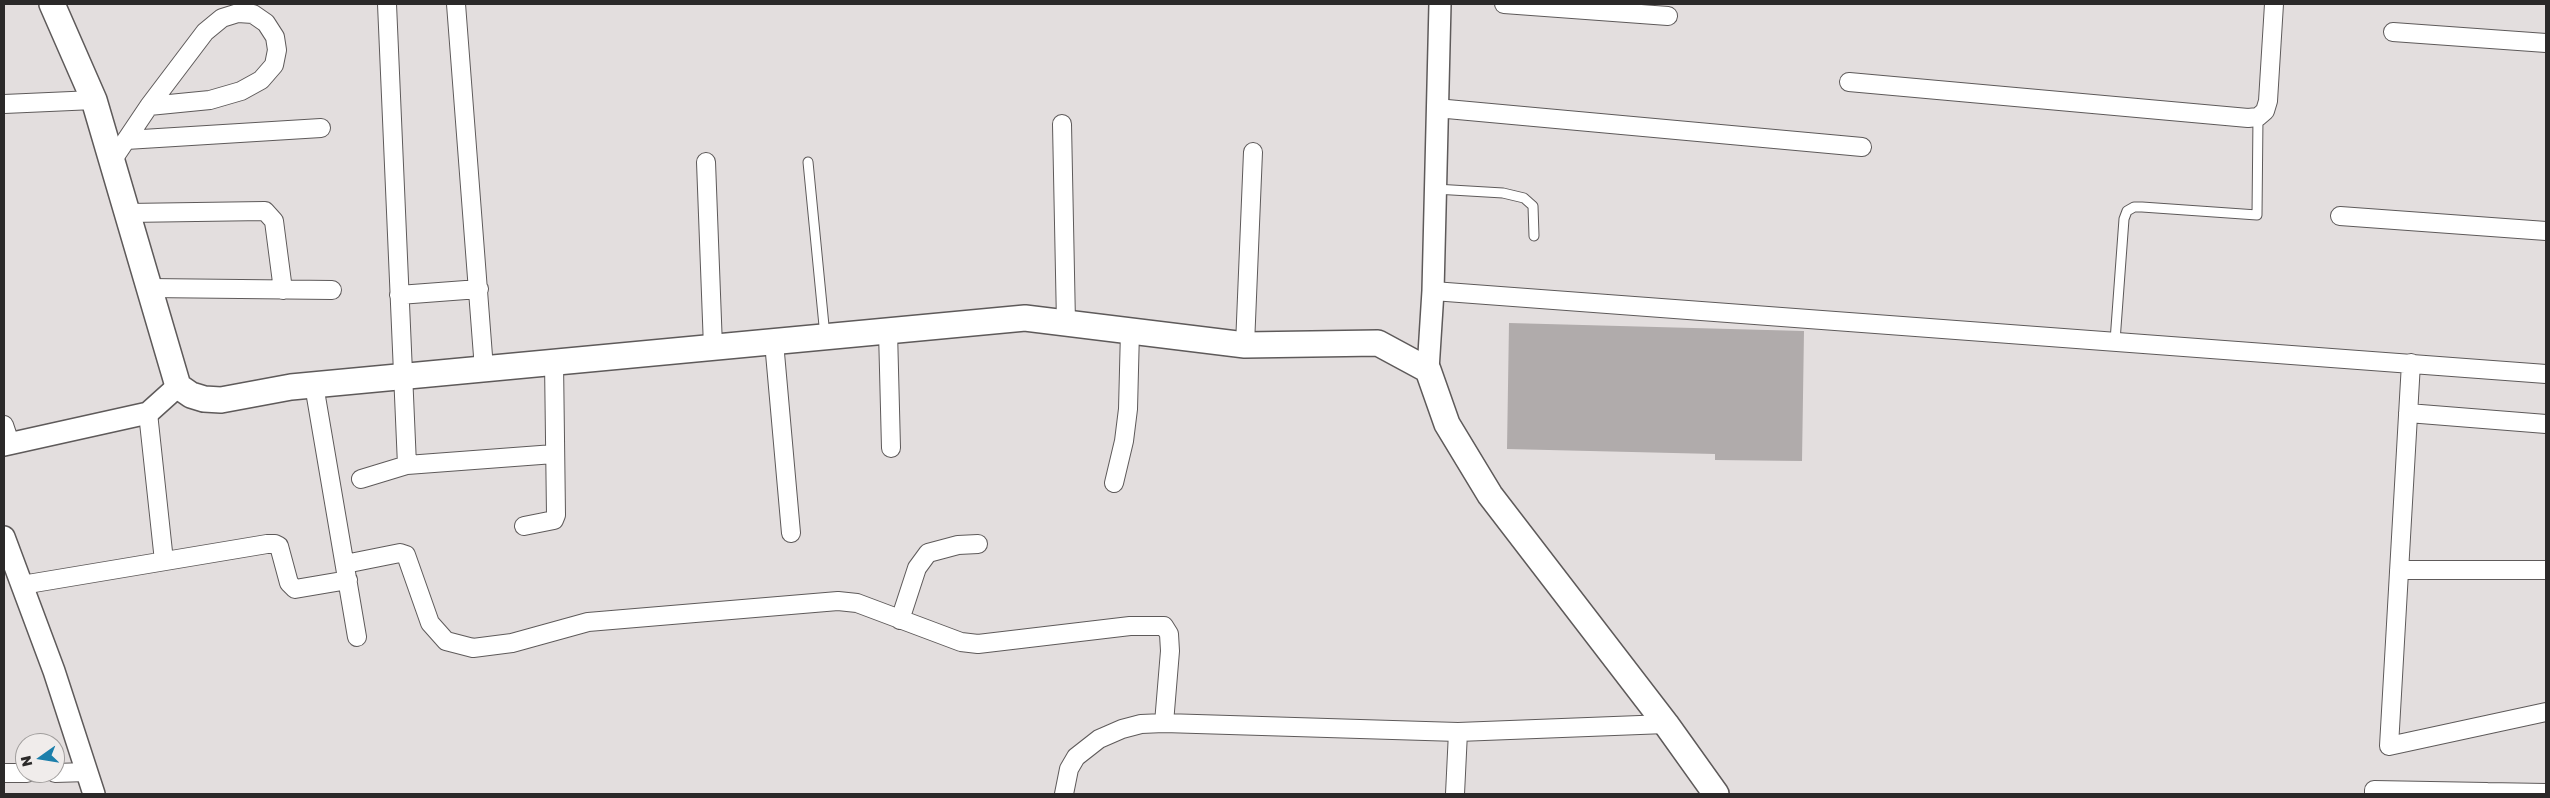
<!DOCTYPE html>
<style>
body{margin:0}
#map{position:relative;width:2550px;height:798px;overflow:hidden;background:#e3dede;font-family:"Golos Text",sans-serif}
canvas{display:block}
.frame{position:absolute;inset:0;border:5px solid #2b2929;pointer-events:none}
.north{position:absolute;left:15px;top:733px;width:50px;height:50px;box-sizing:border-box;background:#f0eceb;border:1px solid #a19e9d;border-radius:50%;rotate:257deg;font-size:14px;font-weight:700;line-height:20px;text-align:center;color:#2b2929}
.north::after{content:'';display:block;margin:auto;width:18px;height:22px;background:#1c7fab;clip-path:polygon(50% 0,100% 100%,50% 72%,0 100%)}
</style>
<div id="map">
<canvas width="2550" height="798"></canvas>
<div class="frame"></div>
<div class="north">N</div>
</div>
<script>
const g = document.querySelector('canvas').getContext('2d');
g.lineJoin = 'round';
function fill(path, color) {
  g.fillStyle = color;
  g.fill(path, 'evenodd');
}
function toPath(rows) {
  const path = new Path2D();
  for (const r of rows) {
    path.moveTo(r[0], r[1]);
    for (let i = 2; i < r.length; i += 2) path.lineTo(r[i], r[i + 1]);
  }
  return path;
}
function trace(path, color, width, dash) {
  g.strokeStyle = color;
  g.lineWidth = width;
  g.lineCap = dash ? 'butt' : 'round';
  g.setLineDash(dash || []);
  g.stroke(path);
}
fill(toPath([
 [1509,323,1804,331,1802,461,1715,460,1715,454,1507,449]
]), '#b0abab');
const service = toPath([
 [808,162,825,336],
 [1435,189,1503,193,1524,198,1533,206,1534,236],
 [2115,341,2124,219,2127,211,2134,207,2142,207,2257,215,2258,117]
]);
const minor = toPath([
 [387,4,407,465,554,454],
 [456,4,484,369],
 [1504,4,1668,16],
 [2393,32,2546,43],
 [1849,82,2248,118,2258,117,2265,111,2268,101,2274,4],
 [4,104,94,100],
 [1436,108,1862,147],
 [1062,124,1066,323],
 [126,140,321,128],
 [112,161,149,106,205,32,222,18,238,13,253,14,266,23,275,37,277,50,274,65,261,80,241,91,210,100,149,106],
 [706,162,713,347],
 [127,213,265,211,274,221,283,290],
 [2340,216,2546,231],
 [149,288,332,290],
 [1433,291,2546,374],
 [399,295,479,289],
 [888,331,891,448],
 [774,342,791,533],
 [1245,345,1253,152],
 [2411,363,2389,746,2546,712],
 [314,385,357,637],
 [148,413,164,561],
 [2408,413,2546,424],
 [4,425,10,443],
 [361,479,407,465],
 [1114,483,1124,441,1128,409,1130,331],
 [524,526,554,520,556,515,554,362],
 [345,564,400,553,406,555,430,623,446,641,473,648,512,643,588,622,838,601,857,603,961,642,978,644,1130,626,1164,626,1169,634,1170,651,1164,723],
 [2399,570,2546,570],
 [22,585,267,544,275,544,279,546,289,583,295,589,348,580],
 [900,620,917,568,928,553,958,545,978,544],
 [4,773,27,773],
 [55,773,87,772],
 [1064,794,1069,769,1076,757,1099,739,1122,729,1141,724,1164,723,1458,732,1666,724],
 [1455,794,1458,732],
 [2374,794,2374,790,2487,792],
 [2487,794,2487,792,2546,793]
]);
const tertiary = toPath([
 [1428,370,1433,291,1440,4],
 [4,445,148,413,178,386],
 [4,537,54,671,94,794]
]);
const secondary = toPath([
 [52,4,94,100,178,386,191,395,204,399,221,400,291,387,1025,318,1245,345,1378,343,1428,370,1447,424,1490,495,1666,724,1716,794]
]);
trace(service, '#5e5a5a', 11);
trace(minor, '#5e5a5a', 20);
trace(tertiary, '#5e5a5a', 24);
trace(secondary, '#5e5a5a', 28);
trace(service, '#fff', 9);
trace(minor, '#fff', 18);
trace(tertiary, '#fff', 21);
trace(secondary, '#fff', 25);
</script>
